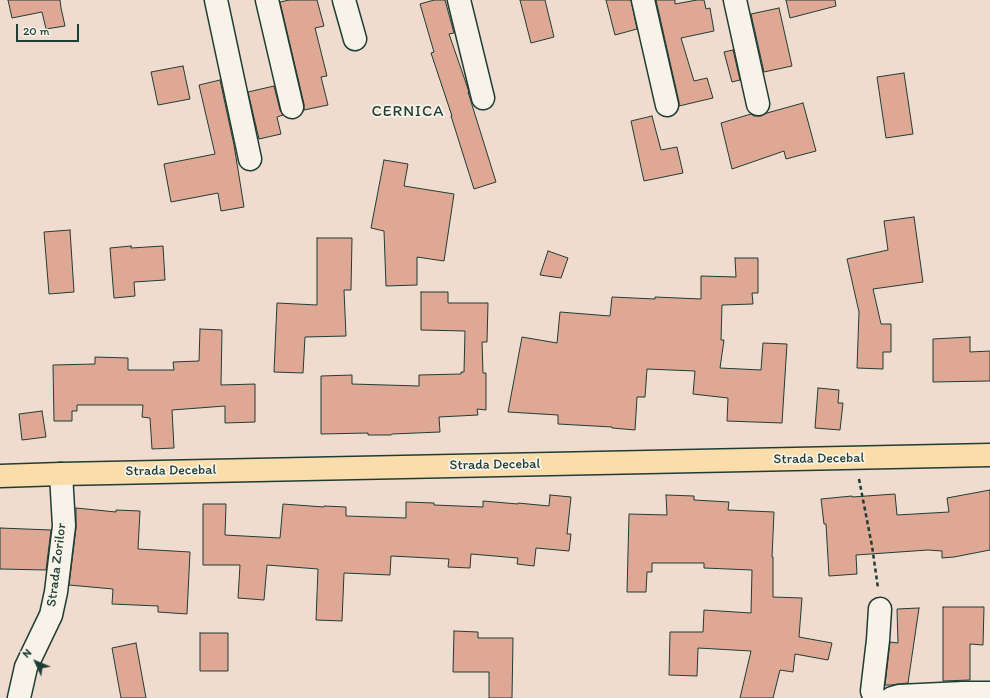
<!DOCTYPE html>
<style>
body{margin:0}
#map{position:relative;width:990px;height:698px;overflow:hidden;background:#f0dccf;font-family:Itim,sans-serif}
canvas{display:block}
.north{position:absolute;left:16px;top:642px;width:40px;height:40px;-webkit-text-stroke:3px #f7f3e8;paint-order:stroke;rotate:314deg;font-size:11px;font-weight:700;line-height:16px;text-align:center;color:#1f3d34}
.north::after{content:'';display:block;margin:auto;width:14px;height:18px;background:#1f3d34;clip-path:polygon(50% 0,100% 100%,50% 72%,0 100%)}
.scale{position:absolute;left:16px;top:24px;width:63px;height:18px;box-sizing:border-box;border:2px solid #1f3d34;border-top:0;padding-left:5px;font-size:12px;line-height:14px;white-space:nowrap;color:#1f3d34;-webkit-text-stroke:3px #f7f3e8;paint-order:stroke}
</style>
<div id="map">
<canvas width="990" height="698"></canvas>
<div class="north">N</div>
<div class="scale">20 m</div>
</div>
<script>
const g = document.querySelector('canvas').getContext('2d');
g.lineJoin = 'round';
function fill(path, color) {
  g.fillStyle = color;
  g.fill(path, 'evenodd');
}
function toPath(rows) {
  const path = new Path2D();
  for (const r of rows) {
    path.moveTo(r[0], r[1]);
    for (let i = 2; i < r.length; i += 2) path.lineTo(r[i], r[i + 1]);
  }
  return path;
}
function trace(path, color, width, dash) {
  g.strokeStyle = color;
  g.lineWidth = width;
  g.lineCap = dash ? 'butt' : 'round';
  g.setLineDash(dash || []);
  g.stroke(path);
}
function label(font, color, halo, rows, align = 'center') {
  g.font = font + ' Itim,sans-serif';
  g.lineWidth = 3.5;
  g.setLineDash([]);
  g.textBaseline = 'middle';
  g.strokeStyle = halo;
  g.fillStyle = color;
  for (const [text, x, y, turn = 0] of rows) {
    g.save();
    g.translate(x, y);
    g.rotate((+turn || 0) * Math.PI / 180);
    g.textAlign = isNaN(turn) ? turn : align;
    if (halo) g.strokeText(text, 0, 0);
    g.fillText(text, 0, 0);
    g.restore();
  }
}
const building = toPath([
 [8,0,60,0,61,8,65,26,46,29,42,12,12,18,8,0],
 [289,0,317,0,324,26,315,28,327,76,321,77,328,105,304,110,304,104,280,2,289,0],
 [434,0,445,0,454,33,449,34,467,86,469,92,468,92,496,182,474,189,451,116,452,116,431,53,434,52,420,4,434,0],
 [520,0,545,0,554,37,531,43,520,0],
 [606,0,631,0,637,29,615,35,606,0],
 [656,0,675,0,675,4,697,0,704,0,706,9,710,8,714,31,681,38,694,81,707,78,713,98,679,106,679,102,656,0],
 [786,0,835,0,836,6,790,18,786,0],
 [779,8,792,66,764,72,751,14,779,8],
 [733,50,740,80,732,82,724,52,733,50],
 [183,66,190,99,158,105,151,72,183,66],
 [904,73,913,134,886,138,877,77,904,73],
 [220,80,234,145,244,207,221,211,218,193,171,202,164,164,215,154,199,85,220,80],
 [274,86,280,110,283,115,277,117,281,134,259,139,248,92,274,86],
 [803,103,816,151,786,159,784,151,732,169,721,123,751,114,754,116,761,116,767,113,803,103],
 [652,116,661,150,677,147,683,173,644,181,631,121,652,116],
 [384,160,408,164,404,186,454,194,444,261,417,257,417,285,386,286,384,231,371,228,384,160],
 [914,217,923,282,873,289,881,324,891,324,891,352,883,352,883,369,857,368,859,312,847,259,888,250,884,221,914,217],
 [70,230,74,292,49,294,44,232,70,230],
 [317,238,352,238,351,290,344,290,346,336,305,337,303,373,274,372,277,303,317,305,317,238],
 [131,246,131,248,163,246,165,280,134,282,135,296,114,298,110,248,131,246],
 [548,251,568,258,561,278,540,275,548,251],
 [735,258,758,258,758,293,752,293,753,304,722,305,721,340,724,340,720,368,761,370,763,343,787,344,782,423,727,421,728,398,693,394,695,371,647,369,645,397,637,397,635,430,612,428,612,427,558,424,558,415,508,412,522,337,557,343,560,312,610,316,612,297,655,299,655,297,701,299,701,276,736,277,735,258],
 [421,292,448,292,448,303,488,303,487,342,482,342,483,373,486,373,486,410,477,409,478,415,439,417,440,432,392,434,391,435,368,435,368,433,321,434,321,376,352,375,352,384,419,386,419,375,461,374,461,372,464,372,465,331,421,330,421,292],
 [200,329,222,330,221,385,255,384,255,422,225,423,225,406,172,410,174,448,152,449,150,418,142,417,143,405,77,405,77,411,72,411,72,421,54,421,53,365,95,364,95,357,128,358,128,370,174,370,173,362,199,361,200,329],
 [970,337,970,352,990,351,990,381,933,382,933,339,970,337],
 [818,388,839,390,838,403,843,403,840,430,815,428,818,388],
 [42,411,46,437,22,440,19,414,42,411],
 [990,490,990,550,954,557,942,558,942,551,928,550,856,555,857,574,829,576,826,524,824,524,821,499,852,496,852,497,895,494,897,515,949,512,947,498,990,490],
 [550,495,571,497,567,534,571,534,569,551,536,548,534,566,517,564,518,558,471,554,470,568,448,567,449,559,391,556,390,575,344,573,342,621,316,620,318,569,267,565,264,600,238,598,240,565,203,565,203,504,226,504,225,535,280,538,283,504,324,507,324,506,346,507,346,516,406,518,406,502,434,503,434,505,483,507,483,501,518,504,518,503,549,506,550,495],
 [666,495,694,496,694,500,729,502,728,510,774,512,772,557,773,557,773,597,802,598,799,637,832,643,828,660,795,654,793,672,780,670,773,698,740,698,751,651,698,648,697,676,669,675,670,632,703,632,704,610,751,613,752,570,704,568,704,563,652,563,652,572,647,572,646,592,627,592,629,514,667,515,666,495],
 [76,508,116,512,116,510,140,511,138,549,190,552,187,614,158,612,158,606,112,604,113,589,69,585,76,528,76,508],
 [0,528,51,530,46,570,0,569,0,528],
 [943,607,984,607,983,645,970,644,970,680,943,681,943,607],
 [919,608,908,683,898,684,891,685,885,685,890,642,898,643,897,609,919,608],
 [454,631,478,632,478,638,513,638,512,698,489,698,489,672,453,672,454,631],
 [200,633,228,633,228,671,200,671,200,633],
 [136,643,146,698,121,698,112,648,136,643]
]);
fill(building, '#dea895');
trace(building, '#1f3d34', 1);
const minor = toPath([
 [216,0,250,159],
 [267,0,292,107],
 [344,0,355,39],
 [459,0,483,98],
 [643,0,667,105],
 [735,0,758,104],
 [19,698,26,667,51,615,56,592,64,526,61,474],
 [875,698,872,691,878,640,880,609],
 [892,698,899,696,963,693,990,693]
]);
const major = toPath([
 [0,476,61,474,990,455]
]);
trace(minor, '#1f3d34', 25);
trace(major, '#1f3d34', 25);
trace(toPath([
 [859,479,872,546,878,588]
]), '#1f3d34', 2.5, [4, 3]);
trace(minor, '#f7f3e8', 22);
trace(major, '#faddab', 22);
label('14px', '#1f3d34', '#f7f3e8', [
 ["Strada Decebal",819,459,-1],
 ["Strada Decebal",495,465,-1],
 ["Strada Decebal",171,471,-1],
 ["Strada Zorilor",57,565,-83]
]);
g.letterSpacing = '1px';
label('16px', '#1f3d34', '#f7f3e8', [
 ["CERNICA",408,112]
]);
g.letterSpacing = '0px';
</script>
